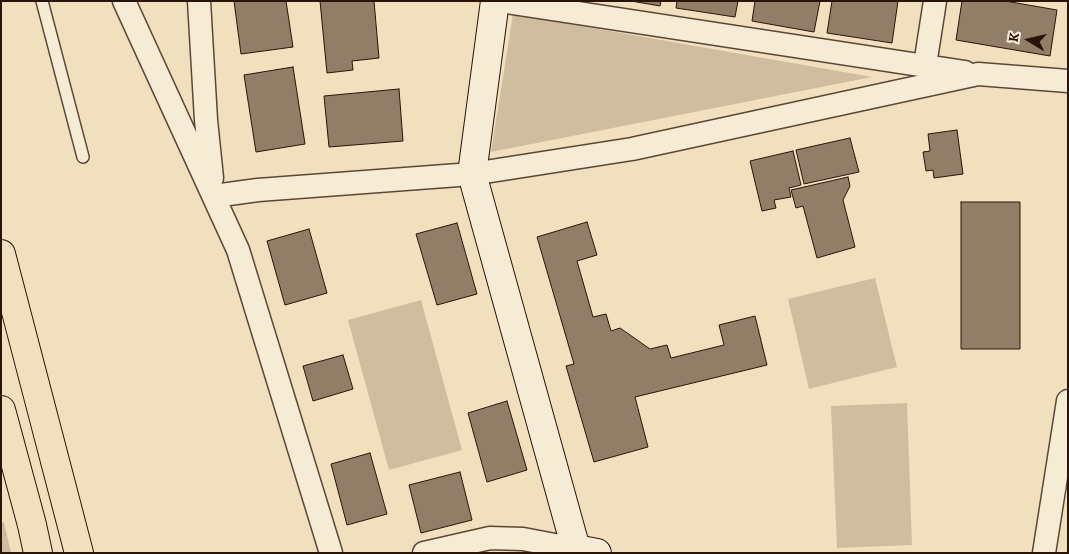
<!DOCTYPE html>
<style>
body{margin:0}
#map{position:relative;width:1069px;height:554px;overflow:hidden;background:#f1e0be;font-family:Alegreya,serif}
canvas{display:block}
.frame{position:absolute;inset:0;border:2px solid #291408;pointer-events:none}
.north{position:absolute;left:1004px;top:15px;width:50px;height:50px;-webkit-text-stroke:4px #f6ebd5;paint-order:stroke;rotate:279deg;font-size:14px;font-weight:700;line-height:20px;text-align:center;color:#291408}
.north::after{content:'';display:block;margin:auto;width:18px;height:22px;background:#291408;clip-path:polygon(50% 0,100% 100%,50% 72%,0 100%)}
</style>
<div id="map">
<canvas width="1069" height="554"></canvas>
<div class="frame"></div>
<div class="north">K</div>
</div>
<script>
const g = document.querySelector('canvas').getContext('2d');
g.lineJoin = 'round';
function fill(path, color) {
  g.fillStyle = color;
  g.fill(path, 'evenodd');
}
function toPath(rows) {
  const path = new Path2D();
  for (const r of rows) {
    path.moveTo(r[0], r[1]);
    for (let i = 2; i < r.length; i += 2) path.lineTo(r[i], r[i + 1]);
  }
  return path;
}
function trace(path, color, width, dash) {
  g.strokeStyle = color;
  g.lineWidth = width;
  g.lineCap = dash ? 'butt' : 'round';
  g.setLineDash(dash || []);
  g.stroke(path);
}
fill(toPath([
 [513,14,872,77,491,152],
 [875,278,897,367,809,389,788,299],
 [421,300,462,450,389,470,348,320],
 [907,403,912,545,837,548,831,406],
 [4,522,11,553,1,553,1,523]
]), '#cfbd9f');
const building = toPath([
 [234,1,286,1,293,47,241,54,234,1],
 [320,1,374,1,379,58,352,61,353,70,327,73,320,1],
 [631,1,661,1,660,6,631,1],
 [677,1,738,1,735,17,676,8,677,1],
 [755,1,820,1,814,32,752,21,755,1],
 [832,1,898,1,892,43,827,33,832,1],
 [962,1,1005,1,1057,10,1050,56,956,40,962,1],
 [293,67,305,144,256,152,244,75,293,67],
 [399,89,403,141,329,147,324,96,399,89],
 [957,130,963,174,934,178,933,170,926,171,923,152,930,151,928,134,957,130],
 [850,138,859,172,804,184,796,150,850,138],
 [793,151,801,185,789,188,791,197,774,200,776,208,762,211,750,161,793,151],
 [848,177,850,186,843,200,855,247,817,258,803,206,796,208,791,190,848,177],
 [961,202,1020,202,1020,349,961,349,961,202],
 [587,222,597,255,577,261,593,317,606,314,611,331,620,328,650,349,667,345,671,358,724,345,719,325,755,316,767,365,635,397,648,447,594,462,566,366,574,364,537,237,587,222],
 [457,223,477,294,437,305,416,234,457,223],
 [309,229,327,293,285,305,267,241,309,229],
 [343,355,353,389,313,401,303,366,343,355],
 [507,401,527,470,487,482,468,413,507,401],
 [370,453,387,514,347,525,331,464,370,453],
 [460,472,472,520,421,533,409,485,460,472]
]);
fill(building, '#917e67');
trace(building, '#291408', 1);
const lane = toPath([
 [42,1,83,157]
]);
const street = toPath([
 [124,1,238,250,331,553],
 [199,1,206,120,212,178],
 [499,1,965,72],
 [925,65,935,1],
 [214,196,258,190,472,174,632,149,978,74,1068,81],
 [424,553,490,538,523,539,576,549,577,553],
 [1044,553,1068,401]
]);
const secondary = toPath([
 [495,1,472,174,576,549,597,553]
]);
const highway = toPath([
 [1,254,79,553],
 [1,410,32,525,38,553]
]);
trace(lane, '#5b4736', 14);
trace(street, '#5b4736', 25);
trace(secondary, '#291408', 30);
trace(highway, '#291408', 30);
trace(lane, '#f6ebd5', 11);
trace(street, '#f6ebd5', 22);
trace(secondary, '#f6ebd5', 28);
trace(highway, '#f1e0be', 28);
</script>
